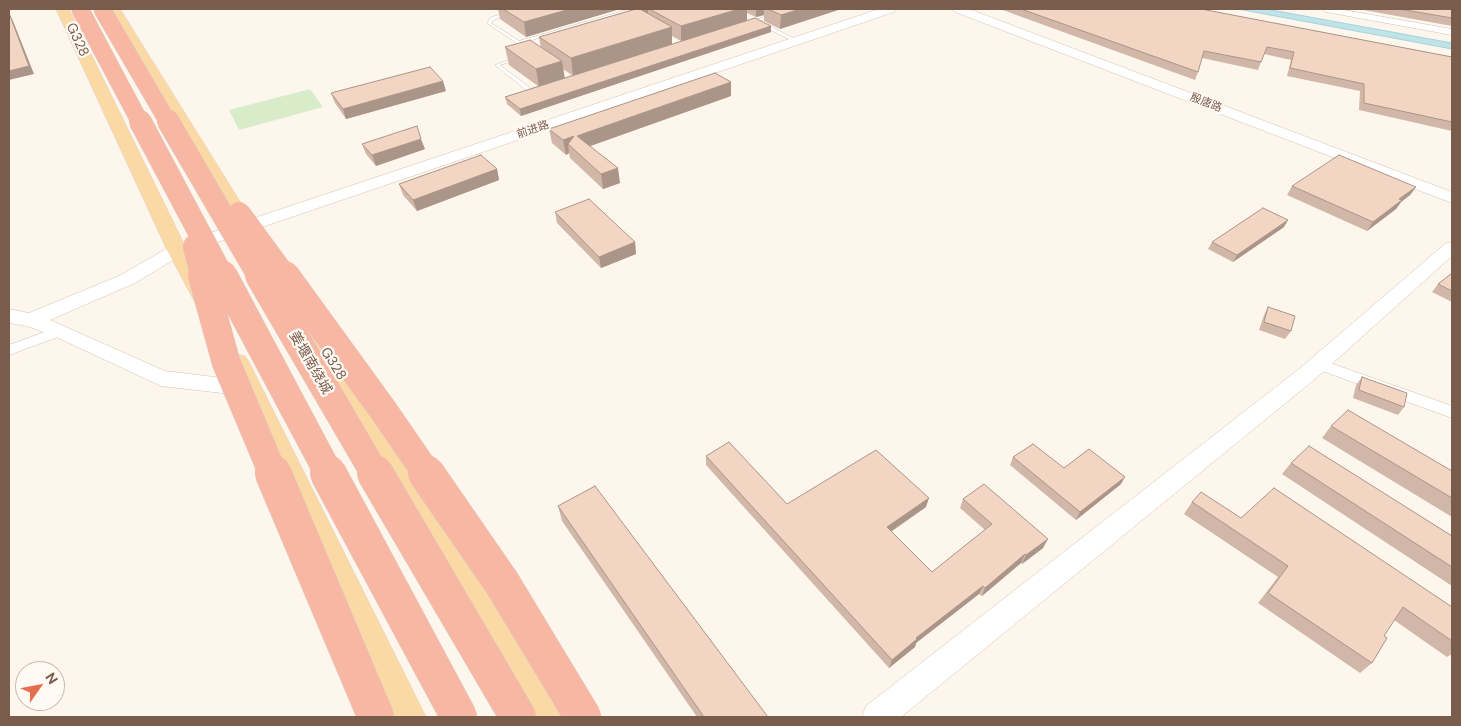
<!DOCTYPE html>
<meta charset="utf-8">
<style>
body{margin:0}
#map{position:relative;width:1461px;height:726px;overflow:hidden;background:#fdf6ec;font-family:"DM Sans",sans-serif}
canvas{display:block}
.frame{position:absolute;inset:0;border:10px solid #7a5c4d;pointer-events:none}
.north{position:absolute;left:15px;top:661px;width:50px;height:50px;box-sizing:border-box;background:#fffaf3;border:1px solid #cabbb1;border-radius:50%;rotate:57deg;font-size:14px;font-weight:700;line-height:20px;text-align:center;color:#7a5c4d}
.north::after{content:'';display:block;margin:auto;width:18px;height:22px;background:#e76f51;clip-path:polygon(50% 0,100% 100%,50% 72%,0 100%)}
</style>
<div id="map">
<canvas width="1461" height="726"></canvas>
<div class="frame"></div>
<div class="north">N</div>
</div>
<script>
const g = document.querySelector('canvas').getContext('2d');
g.lineJoin = 'round';
function fill(path, color) {
  g.fillStyle = color;
  g.fill(path, 'evenodd');
}
function toPath(rows) {
  const path = new Path2D();
  for (const r of rows) {
    path.moveTo(r[0], r[1]);
    for (let i = 2; i < r.length; i += 2) path.lineTo(r[i], r[i + 1]);
  }
  return path;
}
function trace(path, color, width, dash) {
  g.strokeStyle = color;
  g.lineWidth = width;
  g.lineCap = dash ? 'butt' : 'round';
  g.setLineDash(dash || []);
  g.stroke(path);
}
function label(font, color, halo, rows, align = 'center') {
  g.font = font + ' "DM Sans","Noto Sans SC",sans-serif';
  g.lineWidth = 4.5;
  g.setLineDash([]);
  g.textBaseline = 'middle';
  g.strokeStyle = halo;
  g.fillStyle = color;
  for (const [text, x, y, turn = 0] of rows) {
    g.save();
    g.translate(x, y);
    g.rotate((+turn || 0) * Math.PI / 180);
    g.textAlign = isNaN(turn) ? turn : align;
    if (halo) g.strokeText(text, 0, 0);
    g.fillText(text, 0, 0);
    g.restore();
  }
}
fill(toPath([
 [310,89,323,107,239,130,229,110]
]), '#d8ecc9');
const water = toPath([
 [1238,9,1266,9,1452,43,1452,49,1238,9]
]);
fill(water, '#bfe3e8');
trace(water, '#a5d3da', 1);
const lane = toPath([
 [523,9,529,9,495,19,491,23,519,41,630,9,636,9,522,43,529,48,529,50,527,50,487,23,491,17,523,9],
 [789,9,794,9,753,23,749,22,789,9],
 [762,24,766,24,799,41,795,42,762,26,762,24],
 [514,58,518,59,500,65,534,91,538,91,538,93,531,94,495,65,514,58]
]);
const street = toPath([
 [1322,9,1338,9,1452,29,1452,35,1326,12,1322,9],
 [61,326,66,328,68,331,66,334,9,355,9,345,61,326],
 [1319,359,1452,406,1452,418,1314,368,1311,364,1314,360,1319,359]
]);
const secondary = toPath([
 [879,9,896,9,894,12,183,254,135,283,50,320,165,371,256,382,259,388,256,394,248,396,161,386,54,336,27,326,9,323,9,309,29,313,121,275,171,246,879,9],
 [953,9,969,9,1452,192,1452,203,955,12,953,9],
 [1452,242,1452,256,1315,379,901,717,862,717,866,706,1299,369,1446,243,1452,242]
]);
const primary = toPath([
 [56,9,69,9,187,250,216,301,213,306,205,308,197,306,167,250,56,9],
 [107,9,120,9,259,232,256,236,249,238,242,236,239,232,107,9],
 [315,328,323,330,568,705,573,717,537,717,304,336,307,330,315,328],
 [237,354,245,356,249,362,426,717,391,717,225,362,229,356,237,354]
]);
trace(lane, '#d1beb0', 1);
trace(street, '#d1beb0', 1);
trace(secondary, '#d6c0b0', 1);
trace(primary, '#dad1cd', 1);
fill(lane, '#fff');
fill(street, '#fff');
fill(secondary, '#fff');
fill(primary, '#fbd9a5');
const highwayBridgeFar3 = toPath([
 [80,9,140,122],
 [102,9,168,122]
]);
const highwayBridgeFar2 = toPath([
 [140,121,223,277],
 [168,121,259,277],
 [239,213,286,277],
 [194,246,202,277]
]);
const highwayBridgeFar1 = toPath([
 [202,275,226,362,273,474],
 [223,275,329,474],
 [259,275,375,474],
 [285,275,383,410,427,474]
]);
const highwayBridge = toPath([
 [273,473,376,717],
 [328,473,459,717],
 [375,473,518,717],
 [426,473,502,583,583,717]
]);
trace(highwayBridgeFar3, '#dad1cd', 18, []);
trace(highwayBridgeFar2, '#dad1cd', 23, []);
trace(highwayBridgeFar1, '#dad1cd', 29, []);
trace(highwayBridge, '#dad1cd', 37, []);
trace(highwayBridgeFar3, '#f7b7a3', 17);
trace(highwayBridgeFar2, '#f7b7a3', 22);
trace(highwayBridgeFar1, '#f7b7a3', 28);
trace(highwayBridge, '#f7b7a3', 36);
fill(toPath([
 [498,9,620,9,526,37,500,19],
 [631,9,841,9,780,29,764,21,764,15,756,17,747,13,747,20,771,26,771,32,521,116,507,104,505,97,538,86,509,65,505,47,541,48,539,37,631,10],
 [672,36,681,41,672,44],
 [563,69,572,75,564,78],
 [1000,9,1201,9,1452,57,1452,131,1359,110,1360,91,1287,76,1291,60,1264,54,1258,70,1202,58,1198,72,1195,80],
 [1358,9,1452,9,1452,26],
 [446,91,346,119,335,103,331,93],
 [731,96,590,146,620,183,603,189,570,158,569,153,566,155,552,143,549,129],
 [362,144,425,149,376,166,366,154],
 [497,169,499,180,417,211,403,195,399,184],
 [1292,186,1416,187,1410,195,1401,202,1396,209,1367,231,1287,195],
 [555,212,635,242,636,254,601,268,557,223],
 [1284,227,1233,262,1208,249,1212,242],
 [1452,273,1452,302,1432,292,1438,284],
 [1268,307,1291,331,1285,339,1259,330,1264,315],
 [1362,377,1404,407,1398,415,1353,398,1356,385],
 [1331,426,1452,471,1452,517,1322,438],
 [706,456,787,504,926,507,891,532,932,572,985,530,960,508,963,499,1043,548,1022,564,1021,563,982,596,979,594,916,643,915,647,889,668,706,465],
 [1013,457,1064,468,1121,484,1076,520,1010,465],
 [1291,463,1452,536,1452,586,1282,474],
 [1192,502,1241,518,1452,607,1452,654,1447,657,1394,620,1384,636,1372,663,1360,673,1258,603,1278,577,1184,514],
 [558,506,768,717,697,717,562,521]
]), '#d1b7a8');
fill(toPath([
 [570,9,620,9,526,37,524,22],
 [641,9,648,9,648,16,641,18],
 [739,9,747,9,747,21,681,41,681,26],
 [756,9,764,9,764,15,756,17],
 [800,9,841,9,780,29,781,15],
 [9,13,13,21,34,74,9,80],
 [771,26,771,32,521,116,520,109],
 [672,27,672,44,573,76,571,58],
 [562,61,565,79,539,87,536,69],
 [443,81,446,91,346,119,343,109],
 [731,82,731,96,579,150,577,136],
 [574,136,568,144,569,153,566,155,563,140],
 [421,139,425,149,376,166,372,155],
 [618,168,620,183,603,189,601,174],
 [497,169,499,180,417,211,413,200],
 [1416,187,1410,195,1401,202,1396,209,1367,231,1373,222,1399,199],
 [1288,220,1284,227,1233,262,1237,255],
 [635,242,636,254,601,268,599,257],
 [1125,477,1121,484,1076,520,1080,512],
 [929,498,926,507,884,536,887,527],
 [1048,539,1043,548,1022,564,1026,555],
 [1025,554,1021,563,982,596,985,588],
 [983,586,979,594,916,643,915,647,889,668,892,660,916,638]
]), '#aa9588');
const building = toPath([
 [503,9,570,9,524,22,503,9],
 [636,9,640,9,672,27,571,58,539,37,636,9],
 [649,9,739,9,681,26,649,9],
 [768,9,800,9,781,15,768,9],
 [1021,9,1201,9,1452,57,1452,122,1364,103,1364,84,1290,68,1294,52,1267,47,1261,62,1204,51,1198,72,1021,9],
 [1399,9,1452,9,1452,18,1399,9],
 [9,13,29,66,9,71,9,13],
 [755,18,771,26,520,109,505,97,755,18],
 [530,40,562,61,536,69,505,47,530,40],
 [430,67,443,81,343,109,331,93,430,67],
 [715,73,731,82,577,136,618,168,601,174,568,144,574,136,563,140,549,129,715,73],
 [417,126,421,139,372,155,362,144,417,126],
 [481,155,497,169,413,200,399,184,481,155],
 [1339,155,1416,187,1399,199,1402,200,1373,222,1292,186,1339,155],
 [589,199,635,242,599,257,555,212,589,199],
 [1263,208,1288,220,1237,255,1212,242,1263,208],
 [1452,273,1452,291,1438,284,1452,273],
 [1268,307,1295,316,1291,331,1264,322,1268,307],
 [1362,377,1407,393,1404,407,1359,390,1362,377],
 [1348,410,1452,471,1452,498,1331,426,1348,410],
 [729,442,787,504,876,450,929,498,887,527,932,572,992,524,963,499,984,484,1048,539,1026,555,1025,554,985,588,983,586,916,638,917,639,892,660,706,456,729,442],
 [1033,444,1064,468,1089,449,1125,477,1080,512,1013,457,1033,444],
 [1309,446,1452,536,1452,567,1291,463,1309,446],
 [595,486,768,717,704,717,558,506,595,486],
 [1274,488,1452,607,1452,641,1403,607,1384,636,1387,638,1372,663,1268,593,1288,566,1192,502,1201,492,1241,518,1274,488]
]);
fill(building, '#f3d5c3');
trace(building, '#aa9588', 1);
label('11px', '#7a5c4d', '#fffaf3', [
 ["殷唐路",1206,103,21],
 ["前进路",533,130,-19]
]);
label('14px', '#7a5c4d', '#fffaf3', [
 ["G328",77,40,65],
 ["姜堰南绕城",310,363,60],
 ["G328",333,364,58]
]);
</script>
